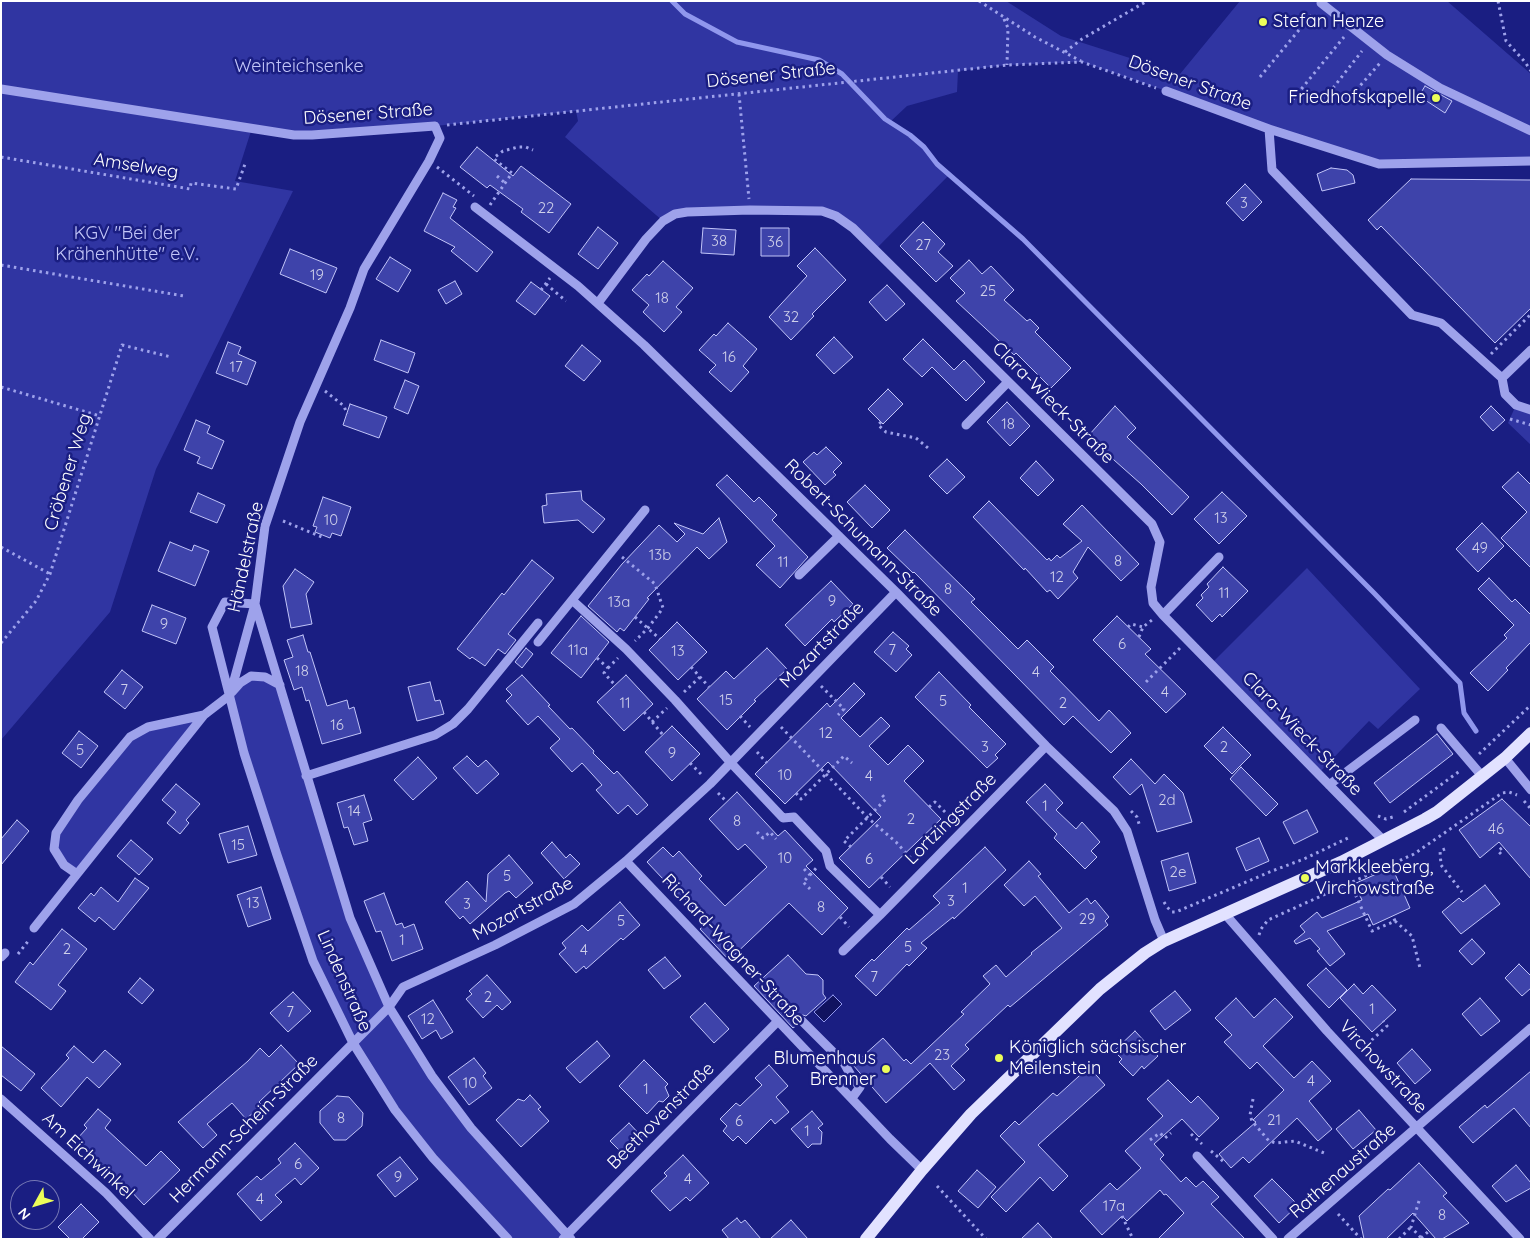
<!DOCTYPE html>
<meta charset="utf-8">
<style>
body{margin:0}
#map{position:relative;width:1532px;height:1240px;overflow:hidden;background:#1a1e82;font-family:Quicksand,sans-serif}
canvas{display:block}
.frame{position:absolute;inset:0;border:2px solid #fff;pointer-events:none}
.north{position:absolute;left:10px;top:1180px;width:50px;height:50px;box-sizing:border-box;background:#1a1e82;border:1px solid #7678b4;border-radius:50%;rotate:231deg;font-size:14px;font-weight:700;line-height:20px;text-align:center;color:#fff}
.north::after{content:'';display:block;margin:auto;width:18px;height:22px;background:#ecfd59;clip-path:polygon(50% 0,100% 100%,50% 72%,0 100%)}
</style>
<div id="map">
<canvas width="1532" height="1240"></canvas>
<div class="frame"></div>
<div class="north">N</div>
</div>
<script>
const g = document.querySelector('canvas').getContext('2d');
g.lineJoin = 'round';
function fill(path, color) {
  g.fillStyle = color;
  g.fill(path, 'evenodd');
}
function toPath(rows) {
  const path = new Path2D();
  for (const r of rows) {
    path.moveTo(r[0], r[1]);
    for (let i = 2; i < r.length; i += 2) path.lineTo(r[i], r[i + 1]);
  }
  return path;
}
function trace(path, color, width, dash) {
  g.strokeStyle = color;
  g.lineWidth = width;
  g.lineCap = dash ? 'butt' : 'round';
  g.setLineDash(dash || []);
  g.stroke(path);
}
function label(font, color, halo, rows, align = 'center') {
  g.font = font + ' Quicksand,sans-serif';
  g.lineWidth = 5;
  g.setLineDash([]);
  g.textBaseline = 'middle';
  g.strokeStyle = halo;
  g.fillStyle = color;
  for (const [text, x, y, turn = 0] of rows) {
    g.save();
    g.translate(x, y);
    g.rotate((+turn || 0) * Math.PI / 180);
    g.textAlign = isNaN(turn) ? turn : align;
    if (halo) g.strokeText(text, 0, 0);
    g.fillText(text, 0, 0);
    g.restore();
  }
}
fill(toPath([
 [1,1,1006,1,1061,36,1180,74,1240,1,1447,1,1531,74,1531,161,1379,164,1082,62,1007,65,958,71,957,92,907,106,890,122,910,135,924,147,937,164,950,174,875,250,836,216,687,212,663,221,565,137,578,121,576,111,435,126,312,135,252,128,235,181,293,191,156,469,110,612,1,740],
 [1516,405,1531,410,1531,445,1508,423],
 [1307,568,1420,689,1378,729,1369,721,1318,774,1211,664],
 [251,676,280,685,350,918,389,1007,432,1076,571,1239,508,1239,433,1158,353,1043,313,961,230,695],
 [204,715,77,874,56,855,56,833,130,737]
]), '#3035a2');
const water = toPath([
 [833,995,842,1004,824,1022,814,1012,833,995]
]);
fill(water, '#111360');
trace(water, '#9097ed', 1);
trace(toPath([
 [672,1,685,14,737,42,819,60,842,74,885,119,910,135,924,147,937,164,1023,239,1374,593,1460,683,1464,713,1476,731]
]), '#9097ed', 5);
const building = toPath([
 [1425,86,1452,101,1445,113,1419,96,1425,86],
 [477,147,513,176,521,166,571,204,549,233,521,212,523,209,490,185,487,188,460,167,477,147],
 [1331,168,1347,170,1353,175,1355,183,1322,191,1317,174,1331,168],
 [1411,179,1531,180,1531,308,1495,343,1381,226,1377,230,1368,220,1411,179],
 [1245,184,1262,202,1243,221,1226,203,1245,184],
 [443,193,457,200,453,207,456,208,450,218,493,252,477,272,451,251,455,247,424,231,443,193],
 [923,222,945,244,938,252,953,266,936,282,900,246,923,222],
 [598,227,618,243,598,269,578,254,598,227],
 [703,228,736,230,734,255,701,253,703,228],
 [761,228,789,228,789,256,761,256,761,228],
 [815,248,846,280,812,314,814,316,791,340,769,317,807,276,797,266,815,248],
 [290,249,337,268,326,293,280,274,290,249],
 [390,257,411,270,398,292,376,279,390,257],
 [969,260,982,274,991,266,1014,290,1004,300,1027,321,1030,319,1039,328,1035,332,1071,368,1051,388,1016,353,1014,355,956,301,965,293,950,278,969,260],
 [663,261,693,288,676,307,682,312,664,332,643,312,649,305,632,290,647,274,649,276,663,261],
 [455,281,462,294,446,304,438,290,455,281],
 [531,282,550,296,535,315,516,301,531,282],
 [887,285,905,304,886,321,869,302,887,285],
 [728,323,757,349,743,366,749,372,731,392,709,372,716,365,699,350,714,334,716,336,728,323],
 [834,337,853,357,834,374,816,355,834,337],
 [923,339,954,370,964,360,985,382,966,401,932,367,922,377,903,359,923,339],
 [381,340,415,353,408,373,374,360,381,340],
 [228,342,241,347,238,354,256,362,247,385,216,373,228,342],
 [582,345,601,361,584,381,565,366,582,345],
 [405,380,419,386,408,414,394,408,405,380],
 [888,389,903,404,883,424,868,409,888,389],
 [1007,402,1030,426,1010,446,987,422,1007,402],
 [350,404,387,417,379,438,343,425,350,404],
 [1115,406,1136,428,1127,437,1189,497,1172,515,1141,484,1096,444,1097,443,1089,435,1115,406],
 [1491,406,1505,420,1493,431,1480,417,1491,406],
 [196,420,210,426,207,433,224,441,212,469,197,463,200,457,184,450,196,420],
 [826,447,842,463,833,472,836,475,825,485,803,462,814,452,817,455,826,447],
 [947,459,965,477,947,494,929,476,947,459],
 [1036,461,1054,480,1038,496,1020,478,1036,461],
 [1518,472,1531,485,1531,568,1501,538,1527,512,1502,487,1518,472],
 [727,475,754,502,759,497,777,515,772,520,808,557,780,588,756,565,775,546,716,485,727,475],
 [865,485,890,510,872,528,847,502,865,485],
 [581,491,582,500,605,519,593,533,578,520,544,523,542,506,547,505,546,494,581,491],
 [1222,492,1247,516,1219,544,1194,519,1222,492],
 [198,493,225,505,217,523,190,512,198,493],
 [323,497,351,507,341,536,332,533,330,538,315,532,317,527,313,526,323,497],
 [989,501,1047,560,1049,558,1051,561,1057,555,1060,558,1082,541,1063,524,1082,505,1139,564,1121,581,1088,547,1073,572,1078,578,1058,599,1050,590,1047,592,1025,568,1024,570,973,517,989,501],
 [719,518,727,542,709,559,697,547,647,598,649,599,624,631,620,628,617,632,588,606,622,564,659,525,677,542,685,534,674,523,703,534,719,518],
 [1482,523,1504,546,1478,572,1456,549,1482,523],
 [905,530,975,599,971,602,1018,649,1027,640,1054,667,1050,671,1099,721,1109,710,1131,733,1111,753,1073,716,1064,725,914,572,913,573,887,548,905,530],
 [170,542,192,551,194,545,209,551,195,586,158,571,170,542],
 [532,560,554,578,508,634,516,640,505,654,498,649,485,666,472,657,470,659,457,649,502,593,504,595,532,560],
 [1223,567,1248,591,1222,617,1220,614,1212,622,1196,605,1203,598,1201,595,1209,587,1207,584,1223,567],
 [295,569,314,582,306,594,312,624,291,628,283,586,295,569],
 [1489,578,1512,602,1515,599,1531,615,1531,642,1506,668,1508,670,1488,691,1470,673,1507,638,1504,635,1514,625,1478,589,1489,578],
 [831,581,853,604,834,622,832,619,805,646,785,625,831,581],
 [152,605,186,618,176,644,142,631,152,605],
 [581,616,609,642,581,678,551,653,581,616],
 [1117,616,1151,649,1145,654,1186,694,1166,713,1093,640,1117,616],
 [677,622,707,652,678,680,649,650,677,622],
 [893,632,909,646,906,649,912,655,896,672,874,652,893,632],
 [303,635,308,652,310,652,327,706,347,700,349,709,354,707,361,733,322,744,309,700,306,701,302,687,294,690,284,660,293,657,287,640,303,635],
 [526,648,533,654,522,668,515,662,526,648],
 [767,648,787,669,754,700,756,701,727,730,697,699,726,671,734,679,767,648],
 [122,670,143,687,125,709,104,692,122,670],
 [939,672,971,705,969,707,1006,744,995,755,998,758,987,768,915,697,939,672],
 [522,675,550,705,548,706,570,729,572,728,594,751,593,753,614,774,617,771,648,805,637,815,628,805,618,814,596,790,602,785,582,763,572,772,550,748,560,739,538,716,528,725,506,701,512,695,506,689,522,675],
 [626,675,653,704,624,731,597,702,626,675],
 [430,682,435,701,440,700,444,714,417,721,408,687,430,682],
 [854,683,865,694,841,718,860,737,881,717,890,726,869,746,888,765,908,745,924,761,904,781,941,819,869,888,839,858,881,817,828,762,785,804,755,774,827,703,830,707,854,683],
 [672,726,700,754,672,781,645,752,672,726],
 [1223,727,1251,755,1232,774,1204,746,1223,727],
 [79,731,98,746,81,768,62,753,79,731],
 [1437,734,1453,754,1390,803,1374,783,1437,734],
 [467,756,478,767,486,760,499,774,477,794,453,768,467,756],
 [418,757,437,778,413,800,394,780,418,757],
 [1131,759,1155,784,1164,774,1183,793,1192,822,1157,832,1142,784,1130,795,1113,777,1131,759],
 [1241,767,1278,804,1266,816,1230,779,1241,767],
 [176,784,200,804,186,820,189,823,180,834,167,823,176,812,162,800,176,784],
 [1045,784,1063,803,1056,810,1076,829,1082,822,1100,842,1091,851,1097,857,1085,869,1054,838,1057,834,1026,802,1045,784],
 [737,792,778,836,785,830,813,860,806,866,848,908,822,935,789,903,729,960,700,929,708,922,682,896,680,897,647,862,663,847,673,857,679,851,702,876,699,879,725,906,767,867,745,844,738,850,709,819,737,792],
 [364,795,372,820,363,823,368,841,354,845,348,827,344,828,337,803,364,795],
 [1502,799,1531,827,1531,879,1499,842,1480,858,1459,830,1502,799],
 [1307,810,1318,832,1294,844,1283,822,1307,810],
 [17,820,29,831,1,865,1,839,17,820],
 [248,826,257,855,228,863,219,834,248,826],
 [1259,838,1269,861,1246,871,1236,848,1259,838],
 [131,840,153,859,139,875,117,856,131,840],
 [552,842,566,858,570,854,580,864,564,879,541,853,552,842],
 [985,847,1006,870,954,919,953,917,921,943,927,948,909,966,907,964,876,996,855,976,872,959,874,961,907,928,909,930,940,903,933,896,985,847],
 [1188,853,1196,883,1169,891,1161,861,1188,853],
 [509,855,533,883,516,898,509,891,505,893,470,924,463,916,460,919,445,902,467,881,486,902,488,874,509,855],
 [1029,861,1041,874,1038,876,1069,913,1087,898,1091,904,1095,900,1109,917,1105,921,1108,925,1010,1007,1008,1005,965,1045,969,1049,951,1066,965,1080,954,1090,930,1063,886,1103,853,1065,883,1038,904,1061,906,1059,911,1064,964,1014,961,1012,990,984,983,976,996,965,1006,977,1032,954,1031,953,1062,928,1035,896,1024,906,1004,885,1029,861],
 [1392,867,1410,908,1373,925,1368,914,1327,931,1345,954,1330,966,1317,951,1320,949,1310,938,1296,944,1294,941,1305,932,1300,926,1317,912,1322,918,1362,900,1354,884,1392,867],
 [135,878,149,888,114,930,99,917,95,922,78,908,91,893,94,896,101,887,118,902,135,878],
 [1485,885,1500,904,1461,934,1442,912,1459,898,1463,902,1485,885],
 [261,887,271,919,248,927,237,895,261,887],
 [384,893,396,925,402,923,404,928,414,924,423,949,392,961,381,931,376,932,364,901,384,893],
 [620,902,640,925,623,940,621,938,586,969,584,966,576,973,559,954,566,948,562,943,582,925,588,931,620,902],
 [62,929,87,949,58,985,66,991,51,1010,15,982,30,962,33,965,62,929],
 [1472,939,1485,953,1472,965,1459,951,1472,939],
 [788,955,806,974,818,975,823,980,823,994,826,998,806,1016,803,1015,798,1016,796,1020,797,1025,793,1028,754,986,788,955],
 [665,957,681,976,664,989,648,970,665,957],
 [1519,964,1531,976,1531,988,1522,996,1505,978,1519,964],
 [1326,968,1347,990,1329,1008,1307,985,1326,968],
 [487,975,511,1002,502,1010,497,1005,483,1018,466,999,472,994,469,991,487,975],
 [140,978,154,990,142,1004,128,992,140,978],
 [1354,984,1363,994,1372,985,1396,1010,1372,1032,1340,998,1354,984],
 [1175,991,1191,1010,1165,1030,1150,1011,1175,991],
 [293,992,311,1011,288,1032,270,1013,293,992],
 [1236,998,1254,1018,1275,998,1293,1017,1263,1046,1294,1078,1312,1061,1331,1081,1309,1101,1332,1129,1318,1141,1297,1118,1249,1163,1243,1157,1231,1168,1219,1154,1256,1122,1253,1120,1284,1090,1257,1062,1250,1069,1224,1042,1232,1035,1215,1018,1236,998],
 [1480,998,1500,1021,1481,1036,1462,1014,1480,998],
 [433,1000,453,1032,441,1039,436,1030,422,1039,408,1016,433,1000],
 [705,1003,729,1029,714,1043,690,1017,705,1003],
 [1135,1031,1158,1056,1144,1069,1142,1066,1133,1076,1119,1062,1122,1059,1114,1051,1135,1031],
 [597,1041,610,1056,580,1083,566,1068,597,1041],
 [281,1045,299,1064,259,1102,262,1105,246,1119,232,1103,207,1124,217,1135,203,1148,178,1122,248,1061,260,1048,269,1057,281,1045],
 [1,1046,35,1074,21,1091,1,1075,1,1046],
 [74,1046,93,1063,105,1050,121,1064,99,1088,87,1077,61,1107,41,1088,69,1058,66,1055,74,1046],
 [1412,1049,1431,1070,1415,1084,1397,1063,1412,1049],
 [474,1058,486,1073,483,1076,492,1088,469,1105,448,1077,474,1058],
 [644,1060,668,1084,665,1087,669,1096,663,1102,659,1101,647,1114,619,1086,644,1060],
 [769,1065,788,1086,776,1097,789,1112,775,1124,771,1119,746,1144,738,1136,733,1141,723,1131,727,1126,720,1119,736,1103,740,1106,762,1085,755,1078,769,1065],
 [1089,1067,1105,1085,1038,1145,1068,1176,1053,1191,1040,1177,1006,1212,991,1197,1025,1162,1000,1136,1015,1121,1019,1125,1053,1093,1057,1096,1089,1067],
 [1531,1071,1531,1128,1514,1108,1473,1143,1459,1127,1485,1105,1487,1108,1531,1071],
 [1168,1080,1191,1103,1198,1096,1219,1118,1199,1137,1182,1119,1154,1144,1164,1155,1160,1159,1181,1182,1186,1177,1196,1187,1203,1181,1219,1197,1211,1204,1245,1239,1158,1239,1184,1213,1166,1194,1164,1195,1160,1190,1127,1221,1122,1216,1102,1235,1080,1211,1110,1183,1117,1190,1141,1168,1125,1151,1163,1116,1147,1099,1168,1080],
 [530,1095,541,1107,538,1109,549,1121,521,1147,496,1120,518,1099,524,1101,530,1095],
 [337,1096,349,1097,363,1113,362,1126,346,1140,334,1140,320,1123,320,1111,337,1096],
 [98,1109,111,1120,105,1128,146,1166,161,1151,180,1170,144,1205,112,1171,111,1173,76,1140,87,1128,84,1125,98,1109],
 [1359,1110,1376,1130,1353,1149,1336,1129,1359,1110],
 [812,1111,823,1124,818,1128,822,1132,821,1144,812,1144,808,1148,791,1129,812,1111],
 [629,1123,642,1137,623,1154,610,1141,629,1123],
 [295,1143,319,1168,301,1185,295,1178,275,1195,282,1202,261,1221,237,1194,257,1176,261,1180,281,1163,278,1159,295,1143],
 [683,1155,709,1183,690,1201,686,1197,670,1211,651,1191,667,1176,664,1173,683,1155],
 [400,1157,418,1179,395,1197,377,1175,400,1157],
 [1419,1163,1447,1193,1443,1196,1469,1223,1442,1239,1436,1239,1413,1213,1386,1239,1364,1239,1359,1216,1388,1189,1390,1190,1419,1163],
 [1516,1165,1531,1183,1531,1188,1506,1202,1492,1186,1516,1165],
 [977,1170,996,1187,978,1208,958,1191,977,1170],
 [1272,1179,1298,1205,1279,1223,1254,1196,1272,1179],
 [81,1204,99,1222,82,1239,70,1239,58,1227,81,1204],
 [737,1218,741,1223,745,1220,761,1239,729,1239,722,1230,737,1218],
 [791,1220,808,1239,770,1239,791,1220],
 [1038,1223,1053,1239,1021,1239,1038,1223]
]);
fill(building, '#3e43aa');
trace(building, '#c2c5f8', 1);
trace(toPath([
 [979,1,1035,37,1081,61],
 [1498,1,1506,41,1525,62,1531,71],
 [1004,19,1008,28,1007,65],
 [1065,52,1082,39,1147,1],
 [1260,77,1314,12],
 [1333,88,1362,51],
 [739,94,749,199],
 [1352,95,1380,63],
 [1289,104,1344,37],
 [447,125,1007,65,1082,62,1156,88],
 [1,157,190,189,191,183,236,189,245,164],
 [437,167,474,196],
 [497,176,505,183],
 [490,205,512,173,494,159,495,157,503,151,518,147,526,147,533,150],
 [1,265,184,296],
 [546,284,566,301],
 [541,290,550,278],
 [1491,354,1531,314],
 [1,387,100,416],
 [325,391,344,406,347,414],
 [1510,419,1531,425],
 [881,422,878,425,886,432,916,438,928,448],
 [283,521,322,537],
 [1,547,50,574],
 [622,557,655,584,663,608,648,628,635,641],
 [635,617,660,639],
 [1128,627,1131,624,1143,627],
 [1139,637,1143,627,1152,620],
 [1,643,36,601,50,574,122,345,171,357],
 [597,658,608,668,604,673,615,685],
 [691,667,709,687],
 [608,668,618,658],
 [1146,682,1180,648],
 [821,686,844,709,838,715],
 [684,692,700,677],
 [644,712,663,735],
 [740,716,750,727],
 [652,722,667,708],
 [781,727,868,818,896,842,915,863],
 [757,752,767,763],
 [1479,754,1531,705],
 [690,763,702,775],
 [718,793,727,802],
 [796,793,801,799,844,756,852,763],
 [1524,801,1531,809],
 [929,807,935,802,955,822],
 [1131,811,1137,817,1140,827],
 [1404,812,1461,770],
 [1378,816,1386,819,1396,816],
 [757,832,763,838,770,832,776,839],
 [851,847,844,841,886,799,881,794],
 [1445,849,1440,851,1441,865,1462,892],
 [1501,854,1498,851,1503,847],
 [804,869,810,875,803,882,810,889],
 [810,875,818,866],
 [881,877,890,887],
 [1350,883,1372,931,1395,921,1393,916],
 [1164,902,1167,907,1172,912,1176,912,1272,871,1304,859,1350,837],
 [840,917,849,927],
 [1395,921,1412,936,1420,968],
 [1259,935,1261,929,1268,920,1414,854,1502,793,1509,792,1517,795],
 [18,954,29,940],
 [1362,1049,1387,1026,1383,1021],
 [1391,1079,1413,1101,1421,1107],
 [1253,1099,1250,1115,1252,1121,1269,1141,1276,1143,1295,1141,1324,1153],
 [1191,1134,1202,1144],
 [1150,1140,1160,1133,1165,1138,1171,1133],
 [1211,1151,1224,1162],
 [937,1186,986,1239],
 [1419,1201,1411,1227,1422,1239],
 [1338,1214,1361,1239],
 [1122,1216,1133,1239],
 [1421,1238,1429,1231],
 [1399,1239,1411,1227]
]), '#9ea2eb', 3, [2.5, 4]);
trace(toPath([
 [1321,3,1387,55,1440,88,1531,131],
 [1,89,294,135,312,135,435,126,440,138,429,161,364,269,350,308,300,422,265,526,255,604,230,695,204,715,34,928],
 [1166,91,1269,129,1379,164,1531,161],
 [1269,129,1272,170,1412,315,1441,323,1502,378],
 [475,207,578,286,644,345,896,592,1046,746,1114,811,1127,831,1155,920,1164,941],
 [598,303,646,239,663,221,675,214,687,212,750,210,822,211,836,216,853,228,1152,524,1160,542,1151,587,1153,603,1163,615,1383,840],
 [1502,378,1505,394,1516,405,1531,410],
 [1502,378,1531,350],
 [966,425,1008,382],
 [799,575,839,536],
 [572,600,626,649,675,700,731,763,783,818,794,817,826,851,830,866,880,915,1046,746],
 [1163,615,1219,557],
 [538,642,645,510],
 [232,692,240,683,251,676,265,677,280,685],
 [1441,728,1482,776],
 [1505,758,1531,790],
 [306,776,435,735,453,724,468,709,538,623],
 [1329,785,1415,720],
 [626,861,890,1139,922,1170],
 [77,874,64,865,54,849,56,833,78,800,130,737,148,727,204,715],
 [1225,914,1327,1031,1520,1239],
 [843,951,880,915],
 [1,957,5,953],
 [802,1021,844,1063,853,1079,860,1087,852,1098],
 [1,1099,106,1193,150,1239],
 [1197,1156,1273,1239],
 [158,1239,389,1007,403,987,495,945,574,904,626,861,710,784,896,592],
 [508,1239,433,1158,395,1110,353,1043,313,961,277,855,244,753,212,627,225,602,255,604,350,918,389,1007,432,1076,471,1128,571,1239],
 [563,1239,778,1021],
 [1288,1239,1531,1028]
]), '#9ea2eb', 9);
trace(toPath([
 [866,1239,922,1170,971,1114,1100,989,1145,953,1164,941,1341,862,1425,819,1437,812,1505,758,1531,733]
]), '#e2e2ff', 12);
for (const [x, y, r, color] of [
 [1263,22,5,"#ecfd59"],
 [1436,98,5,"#ecfd59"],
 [1305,878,5,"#ecfd59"],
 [999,1058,5,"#ecfd59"],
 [886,1069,5,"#ecfd59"]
]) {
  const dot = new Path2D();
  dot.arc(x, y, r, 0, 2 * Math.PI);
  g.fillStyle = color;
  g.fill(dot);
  trace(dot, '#1a1e82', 2);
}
label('15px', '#cfd0ea', null, [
 ["3",1244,203],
 ["22",546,208],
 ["38",719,241],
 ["36",775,242],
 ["27",923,245],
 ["19",317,275],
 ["25",988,291],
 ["18",662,298],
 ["32",791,317],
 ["16",729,357],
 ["17",236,367],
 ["18",1008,424],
 ["13",1221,518],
 ["10",331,520],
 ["49",1480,548],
 ["13b",660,555],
 ["8",1118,561],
 ["11",783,562],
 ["12",1057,577],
 ["8",948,589],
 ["11",1224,593],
 ["9",832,601],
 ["13a",619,602],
 ["9",164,624],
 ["6",1122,644],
 ["11a",578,650],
 ["7",892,650],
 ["13",678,651],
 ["18",302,671],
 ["4",1036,672],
 ["7",124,690],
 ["4",1165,692],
 ["15",726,700],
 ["5",943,701],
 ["11",625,703],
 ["2",1063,703],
 ["16",337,725],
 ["12",826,733],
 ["3",985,747],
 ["2",1224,747],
 ["5",80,750],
 ["9",672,753],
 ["10",785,775],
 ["4",869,776],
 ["2d",1167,800],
 ["1",1045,806],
 ["14",354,811],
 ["2",911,819],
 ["8",737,821],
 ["46",1496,829],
 ["15",238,845],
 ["10",785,858],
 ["6",869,859],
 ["2e",1178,872],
 ["5",507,876],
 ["1",965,888],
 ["3",951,901],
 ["13",253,903],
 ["3",467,904],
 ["8",821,907],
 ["29",1087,919],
 ["5",621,921],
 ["1",402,940],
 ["5",908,947],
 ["2",67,949],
 ["4",584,950],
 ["7",874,977],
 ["2",488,997],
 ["1",1372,1009],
 ["7",290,1012],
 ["12",428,1019],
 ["23",942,1055],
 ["4",1311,1081],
 ["10",470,1083],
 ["1",646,1089],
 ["8",341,1118],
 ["21",1274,1120],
 ["6",739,1121],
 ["1",807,1131],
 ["6",298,1164],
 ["9",398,1177],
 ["4",688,1179],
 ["4",260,1199],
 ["17a",1114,1206],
 ["8",1442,1215]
]);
label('18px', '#fff', '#1a1e82', [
 ["Stefan Henze",1273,22],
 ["Friedhofskapelle",1426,98,"right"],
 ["Markkleeberg,",1315,868],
 ["Virchowstraße",1315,889],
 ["Königlich sächsischer",1009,1048],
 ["Meilenstein",1009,1069],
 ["Blumenhaus",876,1059,"right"],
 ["Brenner",876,1080,"right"]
], 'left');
label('18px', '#c2c5f8', '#1a1e82', [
 ["Weinteichsenke",299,67],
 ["KGV \"Bei der",127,234],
 ["Krähenhütte\" e.V.",127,255]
]);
label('18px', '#fff', '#1a1e82', [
 ["Dösener Straße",771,75,-6],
 ["Dösener Straße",1190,83,20],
 ["Dösener Straße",368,114,-4],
 ["Amselweg",136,166,9],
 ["Clara-Wieck-Straße",1053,403,45],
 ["Cröbener Weg",68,472,-73],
 ["Robert-Schumann-Straße",863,538,45],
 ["Händelstraße",246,557,-78],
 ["Mozartstraße",822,645,-46],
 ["Clara-Wieck-Straße",1302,734,46],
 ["Lortzingstraße",951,819,-45],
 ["Mozartstraße",523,909,-29],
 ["Richard-Wagner-Straße",733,950,47],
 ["Lindenstraße",344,981,66],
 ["Virchowstraße",1383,1067,47],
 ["Beethovenstraße",661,1116,-45],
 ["Hermann-Schein-Straße",244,1129,-45],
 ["Am Eichwinkel",88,1156,43],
 ["Rathenaustraße",1343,1171,-41]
]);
</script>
